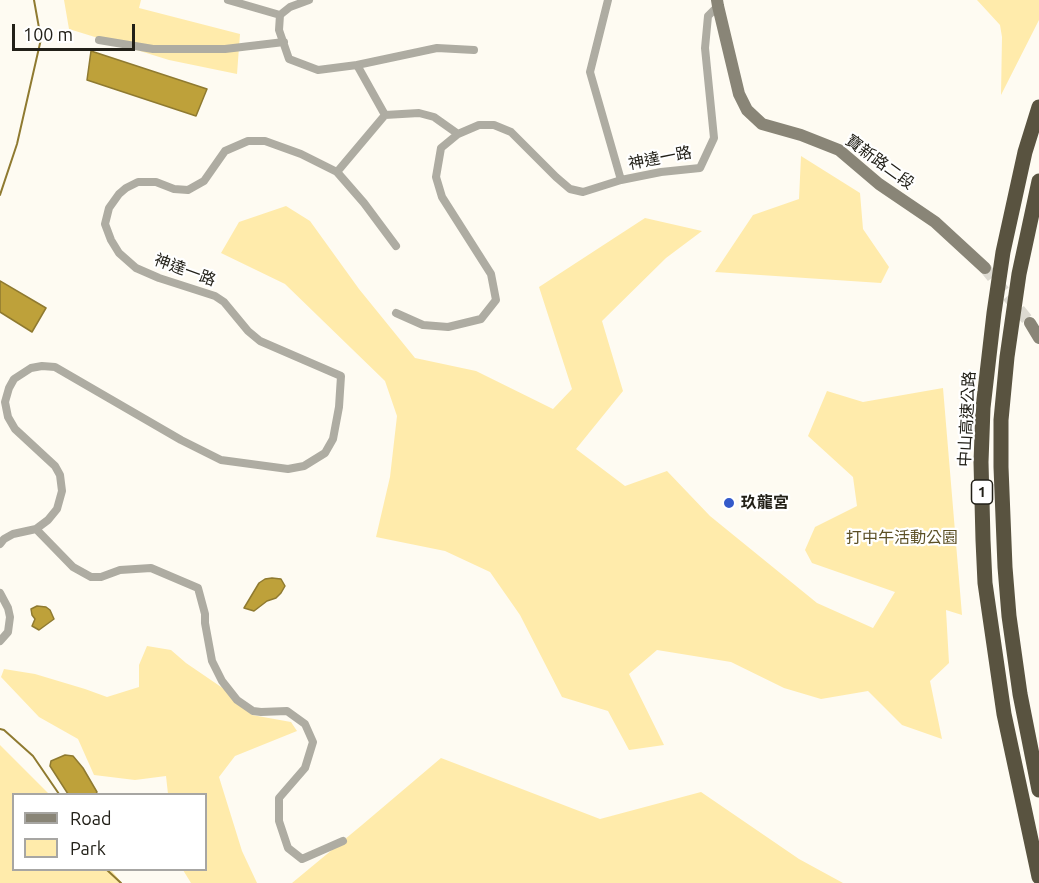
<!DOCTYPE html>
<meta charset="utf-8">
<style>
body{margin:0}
#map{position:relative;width:1039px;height:883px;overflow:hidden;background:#fefbf2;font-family:Ubuntu,sans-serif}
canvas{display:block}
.legend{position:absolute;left:12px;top:793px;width:195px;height:78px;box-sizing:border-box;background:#fff;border:2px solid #a7a6a3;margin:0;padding:8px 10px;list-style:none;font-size:18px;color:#222018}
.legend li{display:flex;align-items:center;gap:12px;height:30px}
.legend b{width:30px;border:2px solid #a7a6a3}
.scale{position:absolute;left:12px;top:24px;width:123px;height:27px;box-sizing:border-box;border:3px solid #222018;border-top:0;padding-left:8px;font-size:18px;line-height:21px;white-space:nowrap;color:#222018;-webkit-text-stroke:4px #fff;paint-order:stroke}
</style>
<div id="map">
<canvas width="1039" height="883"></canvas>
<ul class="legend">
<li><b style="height:8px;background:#898577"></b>Road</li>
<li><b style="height:16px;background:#ffebab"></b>Park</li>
</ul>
<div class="scale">100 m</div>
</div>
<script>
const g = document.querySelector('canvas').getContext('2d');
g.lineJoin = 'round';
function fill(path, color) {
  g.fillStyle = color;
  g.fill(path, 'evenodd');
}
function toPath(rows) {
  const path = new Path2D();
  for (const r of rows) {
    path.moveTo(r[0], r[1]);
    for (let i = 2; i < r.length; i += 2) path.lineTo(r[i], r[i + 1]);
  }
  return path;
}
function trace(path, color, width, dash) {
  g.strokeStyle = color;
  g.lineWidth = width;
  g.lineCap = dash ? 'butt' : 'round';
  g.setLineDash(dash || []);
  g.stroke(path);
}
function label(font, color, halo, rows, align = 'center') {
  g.font = font + ' Ubuntu,"Noto Sans TC",sans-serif';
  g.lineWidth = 4.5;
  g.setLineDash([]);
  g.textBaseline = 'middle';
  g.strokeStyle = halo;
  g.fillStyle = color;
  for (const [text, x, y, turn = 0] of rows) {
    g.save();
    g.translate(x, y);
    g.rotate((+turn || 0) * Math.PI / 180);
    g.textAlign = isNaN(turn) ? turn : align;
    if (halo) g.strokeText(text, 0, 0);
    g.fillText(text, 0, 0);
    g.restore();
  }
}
fill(toPath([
 [64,0,141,0,139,8,240,34,237,74,169,60,69,29],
 [977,0,1039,0,1039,20,1001,95,1002,37,1000,25],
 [801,156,860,193,863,229,889,267,881,283,715,272,753,215,799,199],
 [286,206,310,221,359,289,415,358,476,371,553,409,572,389,539,287,645,218,702,231,666,258,602,321,623,391,576,449,625,486,667,471,710,516,817,603,873,628,895,592,812,563,805,550,815,527,857,506,853,477,808,436,827,391,863,402,943,388,962,615,946,610,949,663,930,681,942,739,902,725,868,691,821,699,784,688,731,662,657,650,629,674,664,745,629,750,608,711,562,697,520,615,490,572,445,551,376,537,390,477,397,416,385,381,285,284,221,253,239,222],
 [147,646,171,650,186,663,227,691,252,715,291,722,297,731,235,756,219,777,242,851,257,883,191,883,183,870,206,870,206,794,168,794,166,776,135,780,94,775,78,739,39,717,1,677,4,669,35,674,85,689,107,697,139,687,139,665],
 [0,745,49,794,14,794,14,870,111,870,122,883,0,883],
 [441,758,600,819,701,792,799,859,843,883,292,883,362,825]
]), '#ffebab');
const water = toPath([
 [91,51,207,89,196,116,87,80,91,51],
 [0,281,46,308,32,332,0,312,0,281],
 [272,578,281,579,285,586,281,593,276,598,267,601,254,611,244,608,259,583,265,579,272,578],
 [37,606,46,607,50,610,54,619,39,630,32,626,35,619,32,615,31,609,37,606],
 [65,755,73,756,83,768,97,792,96,794,68,794,50,766,51,761,65,755]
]);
fill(water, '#bea13a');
trace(water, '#8f7a30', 1.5);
trace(toPath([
 [0,195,17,144,41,39,34,0],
 [0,729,4,730,33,756,59,794],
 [107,870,121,883]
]), '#8f7a30', 2);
trace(toPath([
 [985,268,1030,323]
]), '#dddad1', 12, [12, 6]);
trace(toPath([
 [228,0,280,15],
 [309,0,290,7,280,15,279,30,289,59,318,70,357,65,385,115],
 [608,0,590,72,621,180],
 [99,40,153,49,225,49,284,42],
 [357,65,437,48,474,50],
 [337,172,364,203,396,246],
 [396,313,423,325,448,327,481,319,496,300,491,274,442,197,436,177,441,148,458,134],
 [36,529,73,567,91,577,101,577,120,570,151,568,198,588,205,614,205,623,212,661,222,681,237,700,253,711,261,712,287,711,305,724,313,742,305,768,279,798,279,821,288,848,302,859,343,841],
 [0,544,4,539,13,534,36,529,48,520,57,509,62,491,60,475,55,466,15,429,8,417,5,402,9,388,14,379,31,368,42,366,55,367,181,440,221,460,288,469,304,466,325,453,333,439,339,407,341,376,260,341,248,331,224,302,215,296,159,278,136,268,119,253,111,240,105,224,109,208,119,194,126,188,138,182,156,182,174,189,188,190,204,181,225,151,248,141,265,141,301,154,337,172,385,115,419,113,434,117,458,134,479,125,494,125,511,132,556,177,570,189,583,192,621,180,661,172,700,168,714,138,705,48,708,16,718,6],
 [0,593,8,608,10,617,8,632,0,641]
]), '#aeaca2', 8);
trace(toPath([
 [717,0,718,6,739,94,747,110,762,124,801,135,839,150,879,184,935,222,985,268],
 [1030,323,1039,338]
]), '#898577', 12);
trace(toPath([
 [1039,107,1025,152,1003,252,994,313,983,408,981,462,983,540,985,583,1004,714,1039,877],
 [1039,181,1019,274,1007,357,1001,420,1001,467,1005,567,1009,616,1020,694,1039,790]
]), '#595340', 15);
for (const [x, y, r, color] of [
 [729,503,6,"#345aca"]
]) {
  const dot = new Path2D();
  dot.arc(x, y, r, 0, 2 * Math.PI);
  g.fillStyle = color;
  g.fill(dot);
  trace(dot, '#fff', 2);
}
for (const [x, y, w] of [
 [982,492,21]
]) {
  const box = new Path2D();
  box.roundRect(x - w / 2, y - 12, w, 24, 4.5);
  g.fillStyle = '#fff';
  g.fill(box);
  trace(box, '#222018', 1.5);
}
label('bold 15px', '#222018', null, [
 ["1",982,492]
]);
label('16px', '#222018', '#fff', [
 ["神達一路",660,158,-11],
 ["寶新路二段",880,162,36],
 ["神達一路",185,270,20],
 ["中山高速公路",967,419,-87]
]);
label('bold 16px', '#222018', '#fff', [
 ["玖龍宮",741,503]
], 'left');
label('16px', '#5c5026', '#fff', [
 ["打中午活動公園",902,538]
]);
</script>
